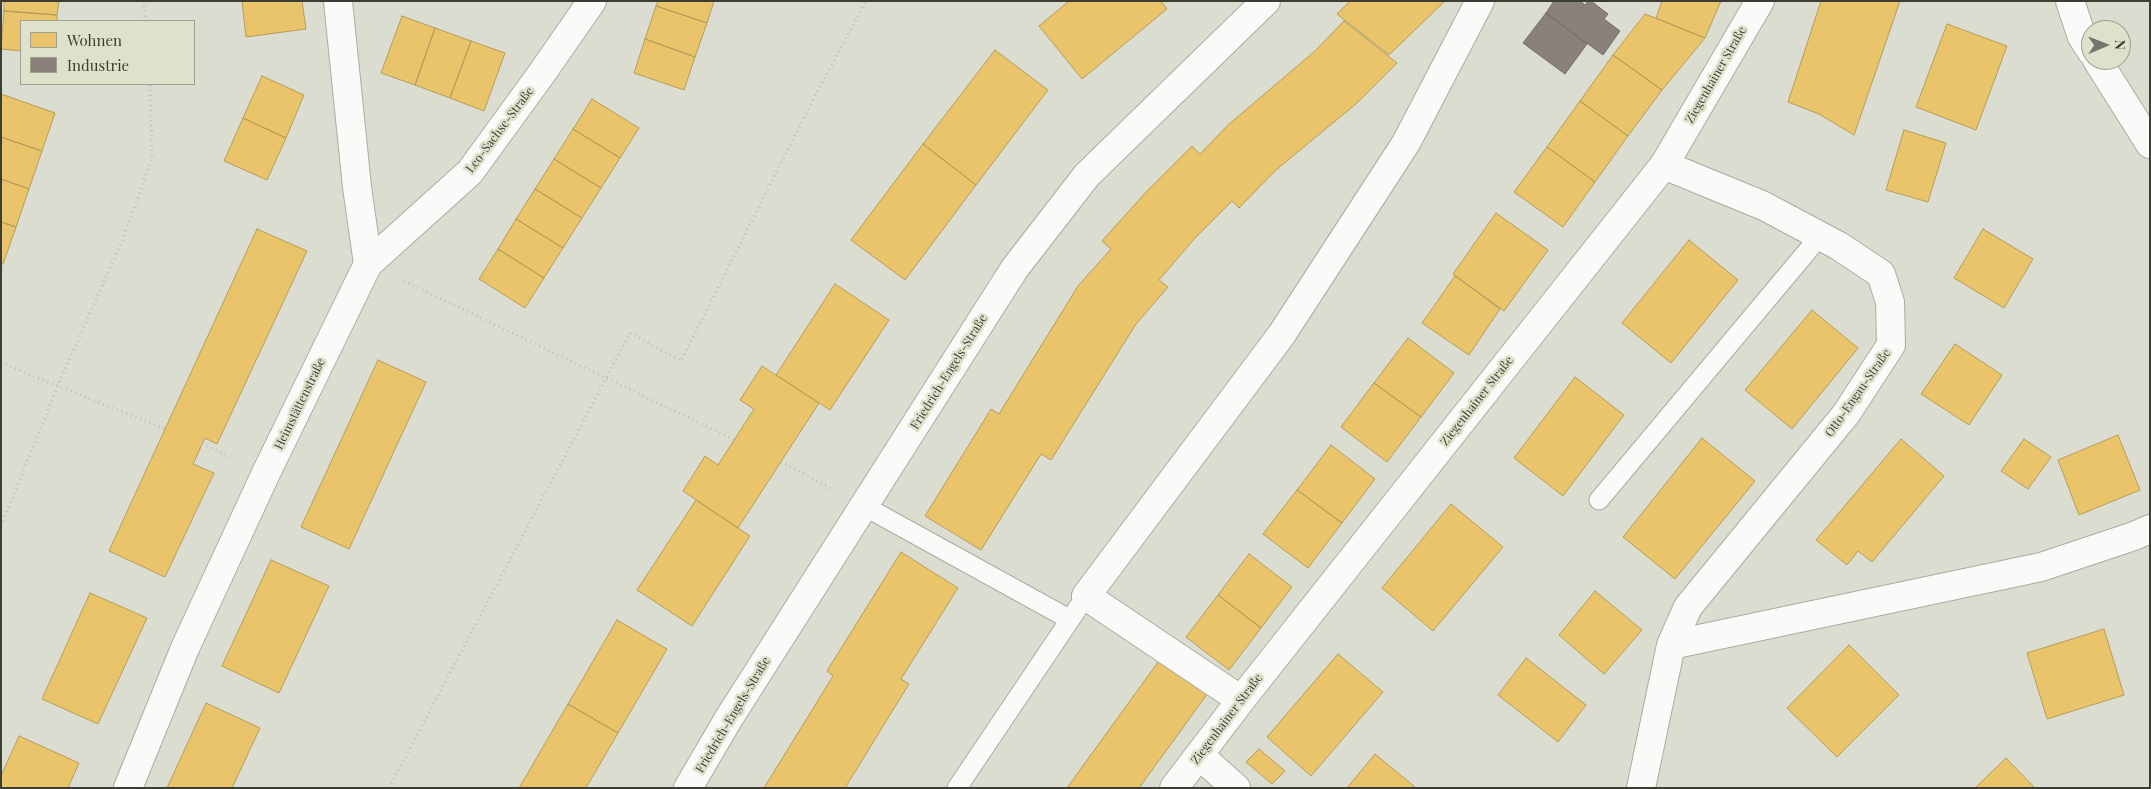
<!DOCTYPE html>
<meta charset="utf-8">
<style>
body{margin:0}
#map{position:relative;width:2151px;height:789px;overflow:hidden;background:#dbddd0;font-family:"Playfair Display",serif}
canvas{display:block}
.frame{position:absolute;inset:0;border:2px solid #3c3e35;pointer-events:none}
.legend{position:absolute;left:20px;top:20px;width:175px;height:65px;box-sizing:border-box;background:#dfe2cb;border:1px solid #9ea08f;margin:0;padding:6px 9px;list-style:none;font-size:15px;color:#3c3e35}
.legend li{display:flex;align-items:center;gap:10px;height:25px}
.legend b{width:25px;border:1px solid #9ea08f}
.north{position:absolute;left:2081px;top:20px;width:50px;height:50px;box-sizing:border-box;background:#dfe2cb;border:1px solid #9ea08f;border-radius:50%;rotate:89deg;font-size:14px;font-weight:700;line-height:20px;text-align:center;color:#3c3e35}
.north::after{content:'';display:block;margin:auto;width:18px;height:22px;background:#74766b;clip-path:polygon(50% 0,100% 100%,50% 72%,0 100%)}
</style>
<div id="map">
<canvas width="2151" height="789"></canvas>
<div class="frame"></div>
<ul class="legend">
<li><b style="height:14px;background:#e9c46a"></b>Wohnen</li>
<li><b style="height:14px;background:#8a817c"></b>Industrie</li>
</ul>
<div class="north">N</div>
</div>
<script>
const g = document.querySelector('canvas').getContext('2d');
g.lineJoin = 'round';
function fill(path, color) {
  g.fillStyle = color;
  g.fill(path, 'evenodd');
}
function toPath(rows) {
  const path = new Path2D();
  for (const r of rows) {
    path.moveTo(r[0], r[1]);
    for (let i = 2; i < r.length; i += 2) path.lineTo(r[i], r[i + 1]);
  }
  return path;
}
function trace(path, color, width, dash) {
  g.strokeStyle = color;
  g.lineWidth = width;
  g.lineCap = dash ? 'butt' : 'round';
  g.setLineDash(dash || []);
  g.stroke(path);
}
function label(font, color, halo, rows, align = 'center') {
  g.font = font + ' "Playfair Display",serif';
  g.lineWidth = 5;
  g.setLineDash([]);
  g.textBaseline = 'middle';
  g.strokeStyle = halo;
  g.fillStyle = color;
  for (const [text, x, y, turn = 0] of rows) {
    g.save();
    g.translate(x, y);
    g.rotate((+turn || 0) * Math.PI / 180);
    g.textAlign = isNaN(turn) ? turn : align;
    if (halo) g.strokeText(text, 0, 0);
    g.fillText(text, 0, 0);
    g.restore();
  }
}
const homes = toPath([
 [4,1,59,1,57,15,4,11,4,1],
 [242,1,302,1,306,29,246,37,242,1],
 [658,1,714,1,707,23,656,6,658,1],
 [1069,1,1161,1,1167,9,1082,79,1039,26,1069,1],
 [1350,1,1445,1,1389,55,1337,14,1350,1],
 [1662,1,1721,1,1705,38,1656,18,1662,1],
 [1821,1,1900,1,1854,135,1819,114,1788,102,1821,1],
 [656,6,707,23,695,57,645,39,656,6],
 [4,11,57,15,57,21,21,21,21,51,1,49,4,11],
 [1645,14,1705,38,1662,90,1613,55,1645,14],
 [402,16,435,28,415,85,381,73,402,16],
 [1344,21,1397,63,1357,103,1276,170,1239,208,1232,201,1195,238,1159,280,1168,287,1136,324,1051,460,1041,454,981,550,925,516,991,409,999,414,1078,286,1111,249,1102,241,1147,191,1192,146,1200,154,1228,125,1315,51,1344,21],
 [1947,24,2007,46,1976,130,1916,107,1947,24],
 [435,28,471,41,450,98,415,85,435,28],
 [645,39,695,57,684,90,634,73,645,39],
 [471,41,505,53,484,111,450,98,471,41],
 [995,50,1048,90,976,185,923,144,995,50],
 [1613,55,1662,90,1628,136,1580,101,1613,55],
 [262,76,304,95,286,138,243,118,262,76],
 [1,94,55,113,42,151,1,137,1,94],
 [592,99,639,128,620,158,573,129,592,99],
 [1580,101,1628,136,1595,182,1547,147,1580,101],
 [243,118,286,138,267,180,224,161,243,118],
 [573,129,620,158,601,188,554,159,573,129],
 [1904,130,1946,143,1928,202,1886,190,1904,130],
 [1,137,42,151,29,189,1,179,1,137],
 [923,144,976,185,905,280,851,240,923,144],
 [1547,147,1595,182,1563,227,1514,192,1547,147],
 [554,159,601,188,582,218,535,189,554,159],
 [1,179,29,189,16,227,1,222,1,179],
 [535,189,582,218,563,248,516,219,535,189],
 [1496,213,1548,250,1504,311,1453,274,1496,213],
 [516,219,563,248,544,278,498,249,516,219],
 [1,222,16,227,3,264,1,264,1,222],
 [257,229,307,251,217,444,205,438,193,464,214,473,165,577,109,551,257,229],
 [1983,229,2033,259,2004,308,1954,278,1983,229],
 [1689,240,1738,280,1671,363,1622,323,1689,240],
 [498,249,544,278,525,308,479,279,498,249],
 [1455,276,1500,309,1469,355,1422,323,1455,276],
 [835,284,889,320,830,410,776,375,835,284],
 [1812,310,1858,348,1792,429,1745,390,1812,310],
 [1408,338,1454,373,1421,417,1374,383,1408,338],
 [1955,344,2002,375,1969,425,1921,394,1955,344],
 [378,360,426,382,349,549,301,527,378,360],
 [762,366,819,403,738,528,683,491,705,456,718,465,754,409,740,400,762,366],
 [1575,377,1624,415,1563,496,1514,458,1575,377],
 [1374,383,1421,417,1387,462,1341,427,1374,383],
 [2118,435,2140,490,2079,515,2058,460,2118,435],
 [1702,438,1755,481,1675,579,1623,537,1702,438],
 [1901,439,1944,476,1872,562,1858,551,1847,565,1816,540,1901,439],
 [2024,439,2051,457,2028,489,2001,471,2024,439],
 [1331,445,1375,479,1342,523,1297,490,1331,445],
 [1297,490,1342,523,1308,568,1263,534,1297,490],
 [696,500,750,536,692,626,637,590,696,500],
 [1451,504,1503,547,1433,631,1382,588,1451,504],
 [901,552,958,588,901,679,909,684,845,788,764,788,833,676,827,671,901,552],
 [1249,554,1292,587,1261,628,1218,595,1249,554],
 [271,560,329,586,279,693,222,666,271,560],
 [1595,591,1642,630,1604,674,1559,635,1595,591],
 [90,593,147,618,98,724,42,699,90,593],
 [1218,595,1261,628,1229,670,1186,637,1218,595],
 [617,620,667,649,618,733,568,704,617,620],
 [2104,629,2124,695,2047,719,2027,653,2104,629],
 [1849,645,1899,695,1837,757,1787,708,1849,645],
 [1338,654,1383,692,1311,776,1267,737,1338,654],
 [1161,658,1208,693,1139,788,1067,788,1161,658],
 [1526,658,1586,705,1558,742,1498,695,1526,658],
 [206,703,260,728,232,788,167,788,206,703],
 [568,704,618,733,586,788,519,788,568,704],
 [19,736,79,763,68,788,1,788,1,776,19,736],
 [1259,749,1285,771,1272,784,1246,762,1259,749],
 [1375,754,1415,787,1414,788,1347,788,1375,754],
 [2006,758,2035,788,1975,788,2006,758]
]);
fill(homes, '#e9c46a');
trace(homes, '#b59c5a', 1);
const industry = toPath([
 [1554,1,1580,1,1585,5,1588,1,1591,1,1608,14,1604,19,1620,31,1603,55,1546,13,1554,1],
 [1546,13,1587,44,1565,74,1523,43,1546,13]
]);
fill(industry, '#8a817c');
trace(industry, '#736d67', 1);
const service = toPath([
 [1599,500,1820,236],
 [864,506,1069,619],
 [957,788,1086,596]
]);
const minor = toPath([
 [2070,1,2082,37,2091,51],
 [2097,60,2150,144],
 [368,264,470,172,542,73,592,1],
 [1671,645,2041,567,2134,536,2150,529],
 [1241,700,1086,596,1282,334,1406,143,1480,1],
 [1199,755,1236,788],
 [128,788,185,648,266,473,368,264,357,187,338,1],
 [1174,788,1241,700,1664,165,1760,1],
 [1641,788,1671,645,1688,607,1846,414,1891,345,1890,302,1881,274,1839,246,1764,206,1664,165]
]);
const tertiary = toPath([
 [688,788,729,718,1015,268,1087,175,1266,1]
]);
trace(service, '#abaca2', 21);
trace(minor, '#abaca2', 30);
trace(tertiary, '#abaca2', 30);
trace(toPath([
 [143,1,146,21],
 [404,281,735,440],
 [1,363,165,429],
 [202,444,234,458],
 [781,462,832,489],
 [1,526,58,385,122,241,152,159,150,84],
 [389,788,630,333,681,361,815,96,866,1]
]), '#bebfba', 3, [1, 4]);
trace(service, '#fafaf8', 19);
trace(minor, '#fafaf8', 28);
trace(tertiary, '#fafaf8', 28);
label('12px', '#3c3e35', '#dfe2cb', [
 ["Ziegenhainer Straße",1716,75,-60],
 ["Leo-Sachse-Straße",500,130,-53],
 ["Friedrich-Engels-Straße",949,372,-58],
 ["Otto-Engau-Straße",1858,393,-55],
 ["Ziegenhainer Straße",1477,401,-52],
 ["Heimstättenstraße",300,404,-64],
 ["Friedrich-Engels-Straße",733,715,-59],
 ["Ziegenhainer Straße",1227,719,-53]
]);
</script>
